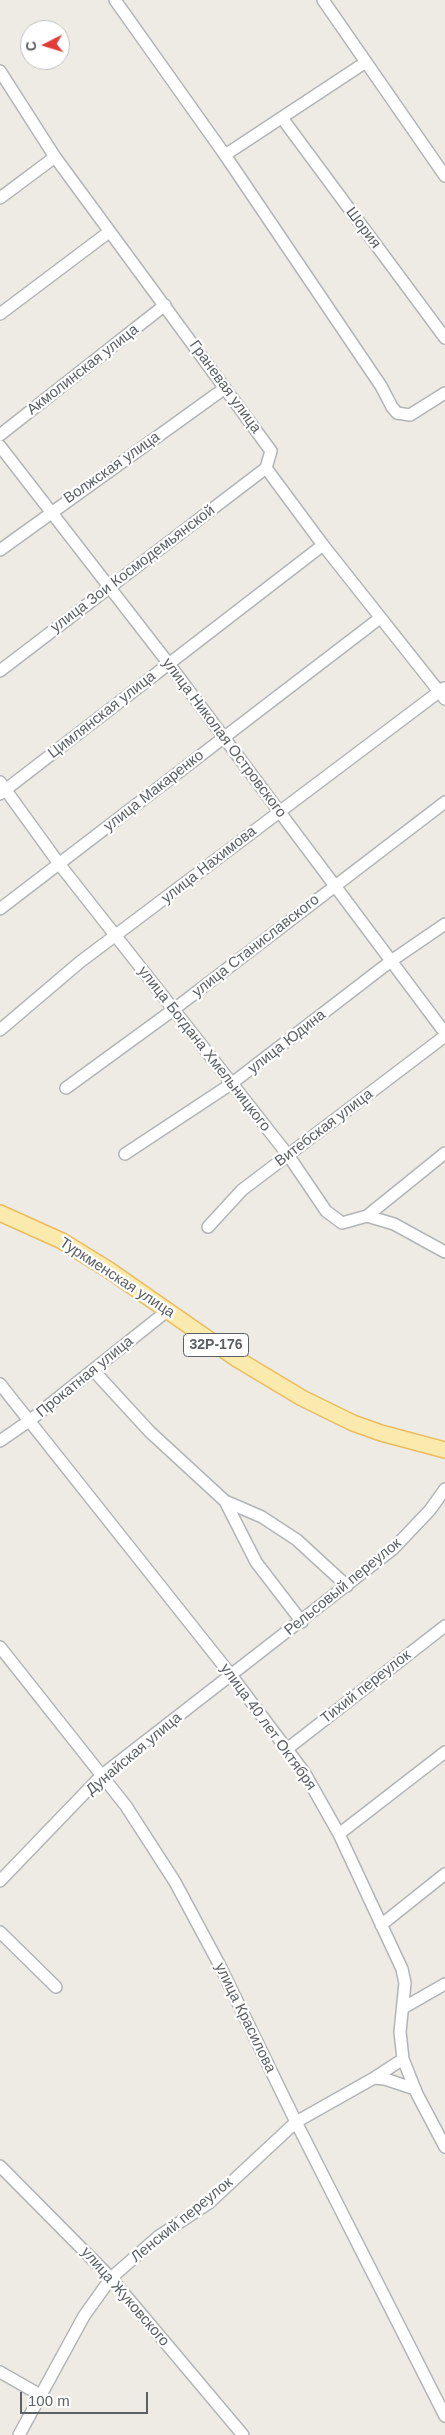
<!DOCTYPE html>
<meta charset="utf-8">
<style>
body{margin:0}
#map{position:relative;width:445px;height:2435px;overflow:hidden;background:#eeebe4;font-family:Helvetica,sans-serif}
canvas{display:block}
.north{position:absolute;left:20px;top:20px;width:50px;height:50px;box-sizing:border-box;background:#fff;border:1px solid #bebfc1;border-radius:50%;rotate:265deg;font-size:14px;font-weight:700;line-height:20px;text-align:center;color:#5c6064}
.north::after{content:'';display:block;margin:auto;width:18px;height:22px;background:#e03c38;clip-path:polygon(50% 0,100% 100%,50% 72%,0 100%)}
.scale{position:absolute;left:20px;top:2392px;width:128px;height:22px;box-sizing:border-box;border:2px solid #5c6064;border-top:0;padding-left:6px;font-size:15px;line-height:18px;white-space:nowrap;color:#5c6064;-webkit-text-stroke:4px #fff;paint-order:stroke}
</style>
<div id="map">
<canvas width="445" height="2435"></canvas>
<div class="north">С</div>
<div class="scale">100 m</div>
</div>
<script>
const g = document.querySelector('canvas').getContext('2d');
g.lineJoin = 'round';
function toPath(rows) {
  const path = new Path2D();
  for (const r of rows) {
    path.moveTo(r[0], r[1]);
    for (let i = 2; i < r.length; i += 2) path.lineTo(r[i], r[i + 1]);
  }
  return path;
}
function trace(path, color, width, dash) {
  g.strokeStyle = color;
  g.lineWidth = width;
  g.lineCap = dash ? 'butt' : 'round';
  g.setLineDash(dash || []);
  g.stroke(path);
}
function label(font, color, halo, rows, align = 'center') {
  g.font = font + ' Helvetica,sans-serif';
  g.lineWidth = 4.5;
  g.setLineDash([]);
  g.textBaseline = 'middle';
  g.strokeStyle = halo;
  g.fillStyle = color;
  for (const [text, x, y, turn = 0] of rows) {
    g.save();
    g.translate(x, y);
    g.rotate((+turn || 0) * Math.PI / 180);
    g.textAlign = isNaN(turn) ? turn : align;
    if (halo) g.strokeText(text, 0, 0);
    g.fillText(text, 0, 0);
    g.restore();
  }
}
const minor = toPath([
 [115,0,225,155,381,386,392,407,397,413,410,415,445,393],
 [323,0,445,176],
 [0,71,55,157,271,451,266,468,323,545,445,699],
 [282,118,445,338],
 [225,155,366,62],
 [0,198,55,157],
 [0,314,109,232],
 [0,435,165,305],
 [0,446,169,664,445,1033],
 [0,550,225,388],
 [0,671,266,468],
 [0,782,60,865,288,1155,326,1211,342,1223,367,1216,394,1224,445,1252],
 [0,794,323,545],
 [0,909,380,618],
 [0,1030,80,962,444,688],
 [66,1088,173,1010,445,802],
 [125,1154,231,1084,391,961,445,924],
 [367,1216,445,1153],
 [208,1227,242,1190,445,1036],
 [93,1370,150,1432,225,1501,262,1517,297,1540,347,1586],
 [0,1384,231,1675,304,1772,339,1834,402,1969,405,1983,400,2032,403,2059,417,2094,445,2147],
 [0,1441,29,1421,167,1311],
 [225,1501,256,1562,302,1622],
 [0,1647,126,1806,175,1882,219,1964,296,2122,445,2416],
 [287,1749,445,1626],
 [339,1834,445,1752],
 [0,1881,102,1775,393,1549,430,1510,445,1489],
 [381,1925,445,1874],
 [0,1932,56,1987],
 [403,2008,445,1984],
 [374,2078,385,2079,415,2089],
 [0,2166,111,2278,243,2435],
 [0,2372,42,2396],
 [19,2435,84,2316,111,2278,159,2236,209,2203,296,2122,374,2078,403,2059]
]);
const major = toPath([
 [0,1213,62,1241,109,1270,237,1359,302,1398,353,1423,381,1433,445,1450]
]);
trace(minor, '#b2b5b8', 14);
trace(major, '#eabc61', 18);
trace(minor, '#fff', 11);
trace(major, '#fbeaad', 15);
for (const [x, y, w] of [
 [216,1345,65]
]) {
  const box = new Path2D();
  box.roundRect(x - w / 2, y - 11.5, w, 23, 4);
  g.fillStyle = '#fff';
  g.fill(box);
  trace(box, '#5c6064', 1);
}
label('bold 14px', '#5c6064', null, [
 ["32Р-176",216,1345]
]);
label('15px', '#5c6064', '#fff', [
 ["Шория",363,228,53],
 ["Акмолинская улица",83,370,-38],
 ["Граневая улица",225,387,54],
 ["Волжская улица",112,468,-35],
 ["улица Зои Космодемьянской",133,569,-37],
 ["Цимлянская улица",102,715,-38],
 ["улица Николая Островского",224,738,53],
 ["улица Макаренко",154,791,-38],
 ["улица Нахимова",209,865,-38],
 ["улица Станиславского",256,946,-38],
 ["улица Юдина",287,1042,-38],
 ["улица Богдана Хмельницкого",204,1049,52],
 ["Витебская улица",324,1128,-37],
 ["Туркменская улица",117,1278,33],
 ["Прокатная улица",85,1377,-39],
 ["Рельсовый переулок",343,1587,-39],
 ["Тихий переулок",366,1687,-38],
 ["улица 40 лет Октября",268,1727,54],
 ["Дунайская улица",134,1754,-40],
 ["улица Красилова",245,2018,64],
 ["Ленский переулок",182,2220,-39],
 ["улица Жуковского",125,2297,49]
]);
</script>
